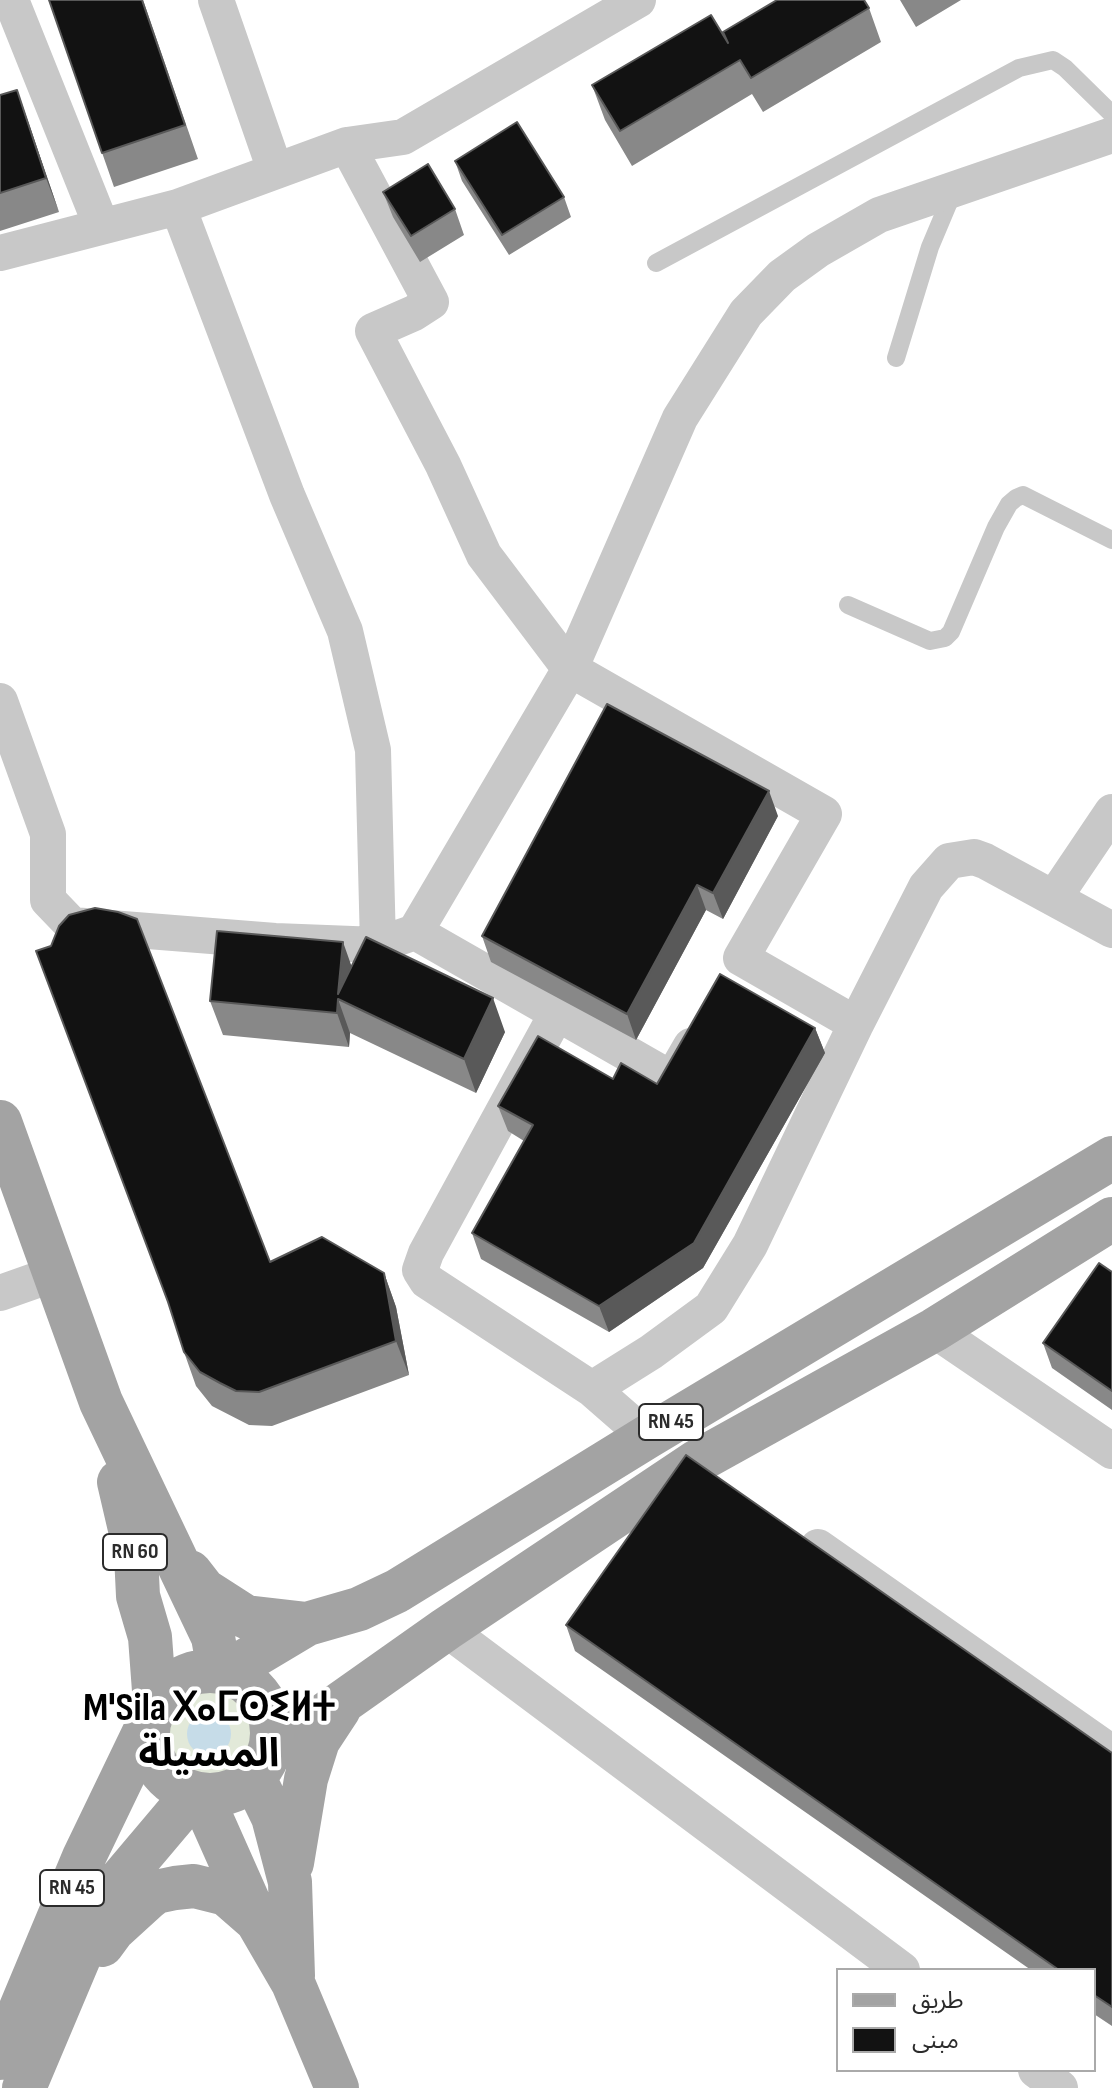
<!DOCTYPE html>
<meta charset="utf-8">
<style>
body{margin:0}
#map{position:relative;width:1112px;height:2088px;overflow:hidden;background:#fff;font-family:"Sofia Sans Condensed","Noto Sans Arabic",sans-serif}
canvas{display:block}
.legend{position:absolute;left:836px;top:1968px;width:260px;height:104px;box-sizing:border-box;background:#fff;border:2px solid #aaa;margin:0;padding:10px 14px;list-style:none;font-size:24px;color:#2b2b2b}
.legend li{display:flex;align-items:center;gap:16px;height:40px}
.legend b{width:40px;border:2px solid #aaa}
</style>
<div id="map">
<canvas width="1112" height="2088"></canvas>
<ul class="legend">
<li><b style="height:10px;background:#a3a3a3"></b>طريق</li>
<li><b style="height:22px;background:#121212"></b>مبنى</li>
</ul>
</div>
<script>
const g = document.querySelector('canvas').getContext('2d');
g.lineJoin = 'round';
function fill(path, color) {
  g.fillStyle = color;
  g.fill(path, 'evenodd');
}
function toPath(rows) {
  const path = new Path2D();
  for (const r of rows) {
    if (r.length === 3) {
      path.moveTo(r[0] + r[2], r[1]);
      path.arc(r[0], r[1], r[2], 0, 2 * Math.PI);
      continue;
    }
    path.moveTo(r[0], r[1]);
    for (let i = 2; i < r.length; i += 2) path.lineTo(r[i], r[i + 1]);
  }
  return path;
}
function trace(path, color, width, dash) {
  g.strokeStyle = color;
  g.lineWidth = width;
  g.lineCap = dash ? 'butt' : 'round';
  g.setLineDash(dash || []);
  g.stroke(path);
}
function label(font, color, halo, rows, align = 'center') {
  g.font = font + ' "Sofia Sans Condensed","Noto Sans Arabic","Noto Sans Tifinagh",sans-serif';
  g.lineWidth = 8;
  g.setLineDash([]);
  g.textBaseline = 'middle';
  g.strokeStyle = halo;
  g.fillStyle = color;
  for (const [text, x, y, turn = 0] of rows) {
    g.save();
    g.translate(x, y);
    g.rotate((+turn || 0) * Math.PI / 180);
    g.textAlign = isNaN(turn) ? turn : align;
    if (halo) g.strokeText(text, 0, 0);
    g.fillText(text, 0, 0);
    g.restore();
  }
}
fill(toPath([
 [209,1734,45]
]), '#e2e9d9');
fill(toPath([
 [209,1734,22]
]), '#c6dce8');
trace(toPath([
 [656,263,1019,68,1053,60,1065,68,1112,114],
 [896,358,930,247,954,190],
 [848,605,930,641,945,638,951,632,996,527,1009,504,1016,498,1023,495,1112,540]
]), '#c8c8c8', 18);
trace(toPath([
 [11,0,101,225],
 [216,0,275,170],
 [347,145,431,302,414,313,373,331,443,465,484,555,570,669,824,814,741,958,856,1024],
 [178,207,287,495,345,631,373,750,378,945],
 [0,253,178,207,347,145,403,137,638,0],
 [0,701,48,834,48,900,72,925,275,941,378,945,415,932,570,669,680,418,746,313,782,276,818,250,879,215,1112,135],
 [1054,898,1112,812],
 [415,932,672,1079,691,1046],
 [557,1013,426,1253,420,1270,427,1281,592,1389,647,1437],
 [0,1293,54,1274],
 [934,1330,1112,1451],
 [592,1389,651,1352,711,1308,750,1245,856,1024,926,887,949,861,974,857,985,861,1112,930],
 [818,1547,1112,1753],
 [446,1629,902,1970],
 [1036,2070,1060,2088]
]), '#c8c8c8', 36);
trace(toPath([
 [0,1122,101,1402,213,1637,219,1671],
 [119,1482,136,1555,138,1596,150,1637,155,1704],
 [190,1572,204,1590,246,1617,307,1624],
 [210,1733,62],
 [225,1673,307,1624,359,1609,397,1591,647,1437,1112,1158],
 [269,1754,446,1629,696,1462,934,1330,1112,1219],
 [254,1778,273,1817,290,1882,293,1976],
 [201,1795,257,1921,293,1983,337,2088],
 [292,1863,306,1779,318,1741,339,1709],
 [102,1945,113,1930,147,1899,156,1892,175,1888,194,1886,226,1894,257,1921],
 [0,2058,84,1857,150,1720],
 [24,2088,92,1927,118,1883,194,1793]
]), '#a3a3a3', 44);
fill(toPath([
 [49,0,143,0,198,159,114,187],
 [900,0,961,0,916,27],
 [869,8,881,42,763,112,752,94,632,166,605,120,592,85,726,40],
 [17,90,59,212,0,231,0,95],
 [455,161,564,197,571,217,509,255,462,181],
 [383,192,455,209,464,235,420,262,393,217],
 [778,816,723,919,706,910,636,1040,491,962,482,936],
 [352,966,505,1032,476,1093,350,1033,349,1047,223,1035,210,1001],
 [815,1028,825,1053,703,1268,609,1332,481,1259,472,1233,524,1141,508,1131,498,1106,613,1079,657,1084],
 [270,1262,384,1273,396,1307,409,1375,272,1426,249,1425,212,1406,196,1386,184,1352],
 [1112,1272,1112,1410,1052,1368,1043,1343],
 [566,1625,1112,1753,1112,2026,1094,2014,1094,1970,1031,1970,575,1651]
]), '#888');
fill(toPath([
 [17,90,29,124,59,212,46,178],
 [769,791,778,816,723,919,713,893],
 [697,885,706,910,636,1040,627,1014],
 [343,942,355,976,338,994],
 [493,998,505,1032,476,1093,464,1059],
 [338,999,350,1033,349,1047,337,1013],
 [815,1028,825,1053,703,1268,609,1332,599,1306],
 [384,1273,396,1307,409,1375,396,1341]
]), '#595959');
const building = toPath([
 [49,0,142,0,185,125,102,153,49,0],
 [777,0,864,0,869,8,751,78,740,60,620,131,592,85,711,15,728,43,723,32,777,0],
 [17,90,46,178,0,193,0,95,17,90],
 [517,122,564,197,502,235,455,161,517,122],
 [428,164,455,209,411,236,383,192,428,164],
 [607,704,769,791,713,893,697,885,627,1014,482,936,607,704],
 [95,908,118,912,137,919,270,1262,322,1237,384,1273,396,1341,259,1392,236,1391,220,1383,200,1372,184,1352,168,1302,36,951,51,946,59,926,69,915,95,908],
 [217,931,343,942,338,994,366,937,493,998,464,1059,338,999,337,1013,210,1001,217,931],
 [720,974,815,1028,694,1243,599,1306,472,1233,533,1125,498,1106,538,1036,613,1079,621,1063,657,1084,720,974],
 [1099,1263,1112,1272,1112,1391,1043,1343,1099,1263],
 [686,1455,1112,1753,1112,2007,1094,1995,1094,1970,1059,1970,566,1625,686,1455]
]);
fill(building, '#121212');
trace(building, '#595959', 2);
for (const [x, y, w] of [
 [671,1422,64],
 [135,1552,64],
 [72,1888,64]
]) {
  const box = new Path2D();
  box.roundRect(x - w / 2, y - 18, w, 36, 6);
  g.fillStyle = '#fff';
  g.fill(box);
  trace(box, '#2b2b2b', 2);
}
label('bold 22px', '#2b2b2b', null, [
 ["RN 45",671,1422],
 ["RN 60",135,1552],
 ["RN 45",72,1888]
]);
label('bold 40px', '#000', '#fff', [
 ["M'Sila ⵝⴰⵎⵙⵉⵍⵜ",209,1710],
 ["المسيلة",209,1756]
]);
</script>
